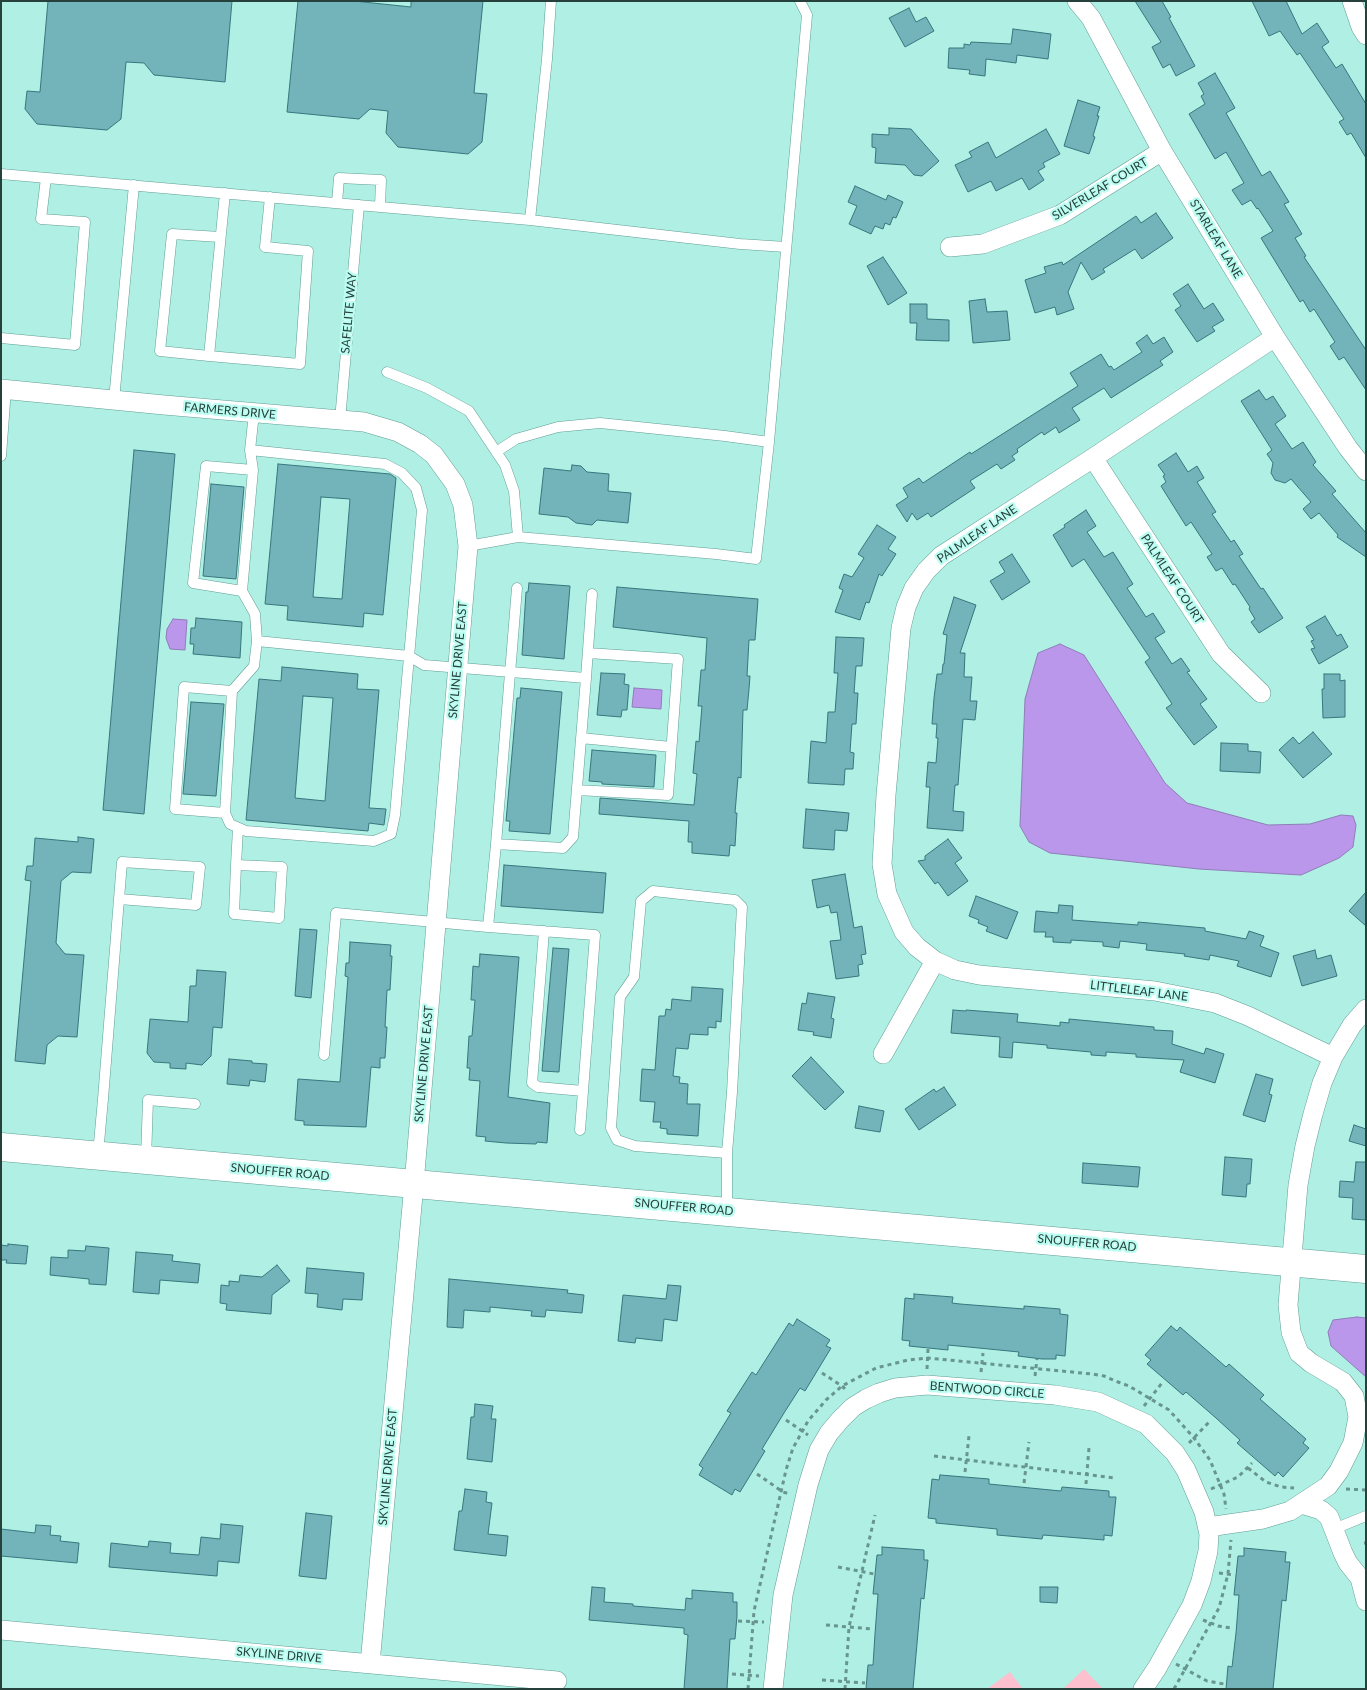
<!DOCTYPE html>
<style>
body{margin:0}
#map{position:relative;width:1367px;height:1690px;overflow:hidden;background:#afefe4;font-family:Lato,sans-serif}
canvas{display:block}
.frame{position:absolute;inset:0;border:2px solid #26403c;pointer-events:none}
</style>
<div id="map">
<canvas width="1367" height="1690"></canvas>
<div class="frame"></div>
</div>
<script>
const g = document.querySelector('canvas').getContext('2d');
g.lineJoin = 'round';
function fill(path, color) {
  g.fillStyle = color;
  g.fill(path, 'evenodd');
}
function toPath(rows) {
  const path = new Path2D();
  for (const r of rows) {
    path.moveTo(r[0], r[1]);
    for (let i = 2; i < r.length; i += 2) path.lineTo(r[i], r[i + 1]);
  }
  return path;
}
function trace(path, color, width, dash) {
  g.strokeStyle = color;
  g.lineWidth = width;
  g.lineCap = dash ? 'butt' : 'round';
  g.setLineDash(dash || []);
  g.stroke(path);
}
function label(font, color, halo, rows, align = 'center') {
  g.font = font + ' Lato,sans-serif';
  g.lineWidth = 4.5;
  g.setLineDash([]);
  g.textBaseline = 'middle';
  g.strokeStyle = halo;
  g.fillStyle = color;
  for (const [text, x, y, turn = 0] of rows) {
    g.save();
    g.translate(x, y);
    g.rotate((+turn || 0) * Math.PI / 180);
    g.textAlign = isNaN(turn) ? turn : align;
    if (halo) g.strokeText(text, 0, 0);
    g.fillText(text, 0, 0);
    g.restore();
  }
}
fill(toPath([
 [1084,1669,1102,1688,1101,1689,1063,1689],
 [1010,1672,1023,1689,987,1689]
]), '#fdc0ce');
const water = toPath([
 [173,619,187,620,185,650,170,649,166,638,167,629,173,619],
 [1060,644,1084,655,1165,783,1187,803,1268,825,1310,824,1341,815,1353,816,1356,825,1353,847,1339,858,1301,875,1199,869,1050,853,1029,842,1020,826,1025,699,1038,653,1060,644],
 [634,688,662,690,661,709,632,707,634,688],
 [1357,1317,1366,1318,1366,1377,1331,1346,1328,1332,1333,1320,1357,1317]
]);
fill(water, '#bb97ec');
trace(water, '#8e7db7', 1);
const building = toPath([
 [48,1,232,1,225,82,154,75,144,63,126,62,121,119,107,130,37,124,25,109,27,91,40,92,48,1],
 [298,1,354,1,411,7,411,1,483,1,474,93,487,94,482,142,468,154,398,147,386,133,388,111,370,109,359,119,287,112,298,1],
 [1135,1,1162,1,1171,17,1169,18,1195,66,1176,76,1170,64,1163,68,1152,47,1161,42,1135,1],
 [1252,1,1286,1,1302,34,1317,23,1329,42,1322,47,1336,68,1342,64,1366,104,1366,158,1351,133,1347,135,1339,122,1344,119,1300,53,1297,55,1280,31,1269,36,1252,1],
 [909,8,916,22,926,17,934,31,905,47,889,18,909,8],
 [1013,29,1051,34,1048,59,1017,55,1016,63,986,59,985,76,969,74,970,70,948,68,949,48,964,48,964,44,970,45,971,42,1011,44,1013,29],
 [1215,73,1235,108,1226,113,1262,176,1270,171,1289,202,1284,204,1302,234,1295,238,1306,256,1304,257,1366,350,1366,390,1344,357,1339,360,1330,346,1335,342,1314,309,1310,312,1303,300,1300,302,1261,238,1273,231,1258,208,1257,209,1251,200,1242,205,1232,190,1244,183,1226,152,1215,159,1189,114,1205,104,1201,96,1204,94,1198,83,1215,73],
 [1078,100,1100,107,1097,116,1099,116,1093,136,1095,137,1089,154,1064,146,1078,100],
 [889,128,911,129,939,161,922,176,914,175,905,165,875,163,876,148,872,147,872,134,889,135,889,128],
 [1046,129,1060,154,1043,163,1045,167,1038,171,1044,180,1029,190,1022,178,996,191,991,181,968,192,955,165,972,157,969,152,988,142,996,158,1046,129],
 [855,186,886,200,888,195,903,202,896,218,893,217,890,225,885,223,883,229,875,226,871,234,849,224,857,206,848,202,855,186],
 [1156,213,1173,238,1142,259,1135,249,1103,269,1105,272,1092,280,1081,262,1068,292,1074,309,1057,315,1055,307,1035,313,1025,280,1046,273,1044,267,1062,262,1063,265,1136,216,1141,223,1156,213],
 [883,257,907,293,888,305,867,266,883,257],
 [1188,284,1204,309,1213,303,1224,320,1212,327,1215,331,1197,342,1175,310,1181,306,1173,294,1188,284],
 [985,299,987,312,1007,311,1010,340,973,343,969,301,985,299],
 [910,304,927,304,927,319,949,320,949,341,916,340,917,323,910,323,910,304],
 [1147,335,1153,344,1164,337,1173,352,1160,361,1163,365,1111,398,1104,388,1072,408,1080,420,1059,433,1056,427,1044,435,1042,432,1017,449,1018,452,1012,456,1015,460,1001,469,997,464,970,481,975,488,931,517,928,513,917,520,912,513,907,522,896,505,908,497,903,488,919,478,923,483,970,452,971,454,1078,386,1070,373,1101,354,1109,367,1111,366,1114,370,1142,352,1136,343,1147,335],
 [1259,390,1266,400,1273,396,1286,416,1275,424,1292,449,1303,442,1316,462,1313,465,1336,491,1332,494,1366,533,1366,557,1337,537,1338,535,1319,513,1311,519,1303,509,1311,502,1291,479,1285,483,1275,480,1271,473,1273,463,1267,454,1272,450,1241,401,1259,390],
 [134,450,175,454,144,814,103,810,134,450],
 [1176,453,1188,472,1197,466,1204,478,1197,482,1216,512,1212,514,1231,542,1234,540,1243,554,1239,556,1261,589,1263,588,1283,618,1259,633,1251,622,1255,619,1249,609,1250,607,1235,584,1233,585,1222,568,1216,571,1207,557,1212,554,1191,522,1186,526,1161,486,1166,482,1163,476,1165,475,1158,465,1176,453],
 [278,464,390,474,396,478,383,615,364,613,363,627,287,620,288,606,265,604,278,464],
 [321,497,350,499,342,599,313,597,321,497],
 [572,465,581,466,587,472,609,474,608,491,631,493,628,523,597,520,592,525,576,523,568,517,539,514,544,468,571,471,572,465],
 [211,484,244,487,236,579,203,576,211,484],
 [1086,510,1096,526,1087,532,1104,557,1113,552,1133,584,1127,588,1146,617,1153,613,1165,632,1155,638,1172,664,1181,658,1190,671,1187,672,1207,699,1200,704,1217,727,1194,745,1166,708,1172,704,1145,662,1150,658,1084,559,1072,567,1053,535,1065,527,1064,525,1086,510],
 [877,525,896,537,888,549,896,554,882,576,879,574,869,603,866,602,860,620,835,612,843,590,839,588,844,574,852,577,864,558,858,554,877,525],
 [1012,554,1030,582,1002,600,990,581,1005,572,999,562,1012,554],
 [529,583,570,586,564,659,522,655,526,592,528,592,529,583],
 [617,587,758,599,755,640,749,640,747,676,750,676,749,689,747,710,743,710,741,778,738,777,735,813,737,813,735,846,730,845,729,856,692,853,692,842,688,842,689,821,599,814,600,798,694,805,697,774,693,773,696,741,699,742,702,706,698,706,701,670,705,670,707,638,613,627,617,587],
 [954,597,976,605,960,653,965,653,964,677,972,677,970,701,977,701,975,720,963,719,958,785,955,785,953,811,964,812,963,831,927,828,930,787,926,787,928,762,936,763,938,738,936,738,937,724,932,724,934,698,937,674,942,674,943,664,944,664,947,635,943,634,954,597],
 [1325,616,1337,636,1341,634,1348,647,1319,664,1311,649,1315,648,1311,641,1314,640,1306,627,1325,616],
 [196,618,242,622,240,658,193,654,194,644,190,644,191,628,195,628,196,618],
 [836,637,864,638,862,666,856,666,854,693,858,693,856,724,852,724,850,752,854,753,853,769,845,769,844,785,808,783,811,741,826,743,828,712,835,712,838,673,834,673,836,637],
 [282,667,358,674,357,689,379,690,369,808,386,809,384,825,369,823,368,831,246,820,259,679,281,681,282,667],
 [303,696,333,698,325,801,295,798,303,696],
 [601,673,625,674,624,684,629,685,627,710,622,710,621,717,597,715,601,673],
 [1324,674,1340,674,1340,681,1345,680,1345,717,1323,718,1322,689,1324,689,1324,674],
 [521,688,562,692,550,834,509,831,510,821,506,821,517,698,520,698,521,688],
 [191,702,224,704,216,796,183,794,191,702],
 [1313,732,1332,754,1303,778,1279,750,1293,737,1299,744,1313,732],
 [1221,743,1248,744,1248,751,1261,752,1260,773,1220,771,1221,743],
 [592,750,656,755,654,787,602,784,602,782,589,781,592,750],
 [806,809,849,813,847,831,835,830,834,850,803,848,806,809],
 [78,837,94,839,91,873,72,872,61,881,56,943,65,954,84,955,77,1037,58,1036,47,1045,45,1064,15,1061,31,881,25,880,27,866,33,866,35,838,78,842,78,837],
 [948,839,962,858,955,863,968,881,948,896,938,882,935,884,918,861,925,860,925,856,948,839],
 [504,865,606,873,603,913,501,906,504,865],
 [845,874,854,928,862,926,866,954,861,955,863,964,858,965,859,976,836,979,830,941,841,940,837,912,831,913,829,905,817,908,812,880,845,874],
 [1366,892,1366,926,1349,911,1366,892],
 [976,896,1018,912,1007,939,986,931,988,927,978,923,979,920,969,916,976,896],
 [1059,905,1073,906,1072,920,1138,925,1138,922,1205,928,1205,931,1246,939,1249,931,1264,936,1260,946,1279,953,1271,977,1237,966,1239,961,1210,955,1209,960,1184,956,1185,954,1146,950,1147,944,1120,941,1119,948,1103,946,1103,942,1071,940,1071,943,1053,942,1053,937,1045,937,1046,932,1034,932,1036,911,1058,913,1059,905],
 [300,929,317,930,311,998,295,996,300,929],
 [350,942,391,945,390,956,392,956,390,990,387,990,385,1027,387,1027,385,1058,380,1058,380,1068,371,1067,366,1127,304,1125,304,1121,295,1120,298,1079,340,1082,348,977,345,976,346,963,349,963,350,942],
 [553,948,569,949,559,1072,542,1071,553,948],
 [1315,950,1317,959,1331,955,1337,976,1302,986,1293,956,1315,950],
 [480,954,519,957,508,1097,550,1103,547,1143,537,1142,536,1144,506,1143,485,1141,486,1137,476,1136,480,1081,469,1080,470,1068,467,1068,469,1036,472,1036,475,1000,471,1000,473,966,479,967,480,954],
 [197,970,226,972,222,1028,213,1027,211,1056,202,1065,186,1063,186,1069,170,1068,170,1063,154,1062,147,1053,150,1019,188,1022,190,986,196,986,197,970],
 [692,987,723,989,721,1022,716,1021,716,1028,708,1027,708,1035,690,1034,688,1049,676,1048,673,1076,680,1077,679,1083,688,1084,687,1104,700,1104,698,1136,667,1134,667,1129,660,1128,661,1122,653,1122,655,1102,640,1101,642,1069,655,1070,659,1016,665,1016,666,1009,671,1010,672,999,691,1001,692,987],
 [808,993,835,997,831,1018,834,1019,831,1038,813,1035,814,1032,798,1030,802,1003,806,1004,808,993],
 [953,1010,966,1011,966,1010,1018,1014,1017,1022,1060,1026,1060,1022,1069,1023,1069,1019,1154,1027,1154,1030,1173,1031,1172,1044,1204,1054,1206,1048,1224,1054,1215,1083,1180,1072,1184,1060,1136,1057,1136,1054,1106,1052,1106,1056,1091,1055,1091,1052,1047,1048,1047,1045,1013,1042,1012,1058,999,1057,1000,1037,951,1033,953,1010],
 [811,1057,844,1092,825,1110,792,1076,811,1057],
 [229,1059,252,1061,252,1063,267,1064,265,1082,250,1080,249,1086,227,1084,229,1059],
 [1256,1074,1273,1079,1269,1094,1272,1095,1265,1122,1243,1115,1256,1074],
 [944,1087,956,1105,919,1130,905,1109,934,1089,936,1092,944,1087],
 [859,1106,884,1111,880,1132,855,1128,859,1106],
 [1354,1125,1366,1129,1366,1146,1349,1141,1354,1125],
 [1225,1157,1252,1159,1250,1184,1247,1184,1246,1197,1222,1195,1225,1157],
 [1356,1162,1366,1162,1366,1220,1352,1219,1353,1198,1339,1197,1340,1181,1354,1182,1356,1162],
 [1083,1163,1140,1167,1138,1187,1082,1183,1083,1163],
 [8,1244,28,1246,26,1264,6,1263,7,1260,1,1260,1,1245,8,1246,8,1244],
 [86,1246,109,1248,106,1285,89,1284,89,1279,50,1275,51,1257,68,1258,68,1250,85,1251,86,1246],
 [136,1252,173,1255,172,1261,200,1264,198,1283,160,1280,159,1294,133,1292,136,1252],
 [277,1265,290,1281,272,1295,271,1314,226,1310,227,1304,220,1303,221,1285,229,1286,229,1281,239,1282,240,1275,262,1277,277,1265],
 [307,1268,364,1273,362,1300,343,1299,342,1310,317,1307,318,1294,305,1293,307,1268],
 [449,1279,568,1290,567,1293,584,1295,582,1313,546,1310,545,1317,531,1316,532,1311,490,1307,490,1312,464,1310,463,1328,447,1327,449,1279],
 [668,1285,681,1286,677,1321,664,1319,662,1341,636,1338,635,1343,618,1341,623,1295,666,1299,668,1285],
 [914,1294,953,1297,952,1303,960,1304,1024,1309,1024,1306,1060,1309,1060,1314,1068,1315,1065,1356,1056,1355,1056,1359,1042,1359,1018,1356,1019,1352,989,1349,948,1345,948,1350,909,1346,910,1341,902,1340,905,1298,914,1299,914,1294],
 [797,1319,830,1340,826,1346,831,1348,805,1391,800,1388,784,1413,762,1449,765,1451,740,1492,735,1489,732,1495,699,1475,703,1468,699,1465,731,1413,727,1411,752,1372,756,1375,789,1323,793,1326,797,1319],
 [1171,1326,1177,1331,1180,1327,1226,1367,1229,1364,1264,1395,1260,1399,1306,1439,1303,1443,1309,1448,1283,1477,1278,1472,1275,1476,1237,1443,1240,1440,1216,1418,1186,1392,1183,1395,1147,1364,1151,1360,1145,1355,1171,1326],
 [475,1404,493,1406,491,1419,496,1419,492,1462,467,1459,471,1417,474,1417,475,1404],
 [940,1475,989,1479,989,1484,1061,1491,1062,1487,1109,1491,1109,1497,1116,1497,1112,1536,1104,1535,1104,1540,1043,1535,1042,1539,997,1535,997,1529,936,1523,936,1519,928,1518,932,1479,939,1480,940,1475],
 [465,1489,487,1492,486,1502,492,1503,488,1534,508,1536,506,1556,454,1550,459,1511,462,1511,465,1489],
 [306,1513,332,1516,326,1579,299,1576,306,1513],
 [221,1524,243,1526,239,1563,218,1561,217,1576,109,1567,111,1543,148,1547,149,1541,171,1543,170,1553,199,1555,201,1537,220,1539,221,1524],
 [36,1525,51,1526,50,1535,61,1536,60,1541,79,1543,77,1563,1,1556,1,1529,35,1533,36,1525],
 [882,1547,924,1550,924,1560,928,1560,924,1599,921,1598,913,1689,866,1689,868,1665,873,1665,875,1634,878,1594,873,1594,877,1555,882,1555,882,1547],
 [1244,1548,1286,1552,1285,1562,1290,1562,1286,1601,1282,1600,1273,1689,1226,1689,1228,1666,1232,1667,1236,1633,1239,1595,1234,1595,1238,1556,1244,1556,1244,1548],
 [592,1587,605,1588,604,1602,633,1604,633,1606,685,1610,686,1598,692,1599,692,1590,733,1593,733,1602,737,1602,737,1616,735,1639,730,1639,727,1689,684,1689,688,1635,684,1634,684,1628,589,1620,592,1587],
 [1040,1587,1058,1587,1057,1603,1040,1602,1040,1587]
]);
fill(building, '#73b4ba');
trace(building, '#36777d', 1);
const lane = toPath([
 [1,174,530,220,547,59,551,1],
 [225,193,209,356,300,364,308,251,265,247,270,197],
 [337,203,339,178,381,180,380,207],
 [530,220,740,244,786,247],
 [1,338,75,345,85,222,41,219,46,178],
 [209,356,160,351,172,234,220,237],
 [387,372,427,388,469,411,505,465,514,491,518,537],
 [114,400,134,185],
 [340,420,359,205],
 [250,450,385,464,402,473,416,488,422,510,395,815,391,834,374,841,246,831,230,824,225,813,232,691,254,666,257,641,255,614,242,591,193,583,206,466,253,470,250,450,254,413],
 [496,452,516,439,558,427,600,423,725,436,769,442],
 [1,456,6,389],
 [468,546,518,537,716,554,756,559,769,442,807,15,800,1],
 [517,588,496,844,563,848,573,837,586,678],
 [242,591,253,470],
 [257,641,409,656,424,665,586,678,592,594],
 [581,738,671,747],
 [577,790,668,795,678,659,588,653],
 [225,813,175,809,184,687,232,691],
 [236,865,282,867,279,918,234,914,236,865,238,828],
 [488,927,595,935,580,1130],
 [544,931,532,1083,538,1087,583,1091],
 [324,1055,336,913,488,927,496,844],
 [98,1154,103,1099,119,899,122,862,200,867,196,905,119,899],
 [146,1159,148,1100,195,1104],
 [727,1210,727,1153,732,1092,742,907,735,900,653,891,641,901,634,977,620,997,611,1128,617,1140,635,1146,727,1153],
 [1334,1529,1366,1516]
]);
const street = toPath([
 [1077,1,1091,18,1162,151,1275,337,1348,448,1366,471],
 [1352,1,1361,27,1366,35],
 [950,247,983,244,1060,215,1162,151],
 [1275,337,1093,458,941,556,926,571,914,588,906,607,901,628,886,795,882,864,887,894,904,932,917,947,935,961,955,970,979,975,1155,991,1215,1003,1248,1016,1333,1057],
 [1,389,164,405,364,422,398,432,420,444,434,455,455,484,463,505,468,546,414,1184,370,1664],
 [1093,458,1221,654,1261,693],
 [883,1054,935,961],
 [1301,1504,1321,1510,1329,1517,1343,1553,1348,1563,1360,1578,1366,1601],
 [1208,1527,1263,1519,1290,1511,1328,1486,1339,1471,1353,1443,1358,1417,1354,1396,1343,1382,1311,1363,1299,1353,1291,1332,1288,1305,1298,1185,1305,1146,1313,1114,1322,1083,1333,1057,1352,1025,1366,1009],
 [1,1630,557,1681],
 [773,1689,783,1595,808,1485,819,1450,829,1433,840,1420,853,1407,866,1399,879,1393,895,1388,927,1385,1055,1395,1098,1402,1146,1424,1175,1453,1186,1470,1204,1512,1209,1534,1208,1551,1201,1581,1192,1605,1157,1668,1143,1689]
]);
const secondary = toPath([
 [1,1147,1366,1269]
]);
trace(lane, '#609e95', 11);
trace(street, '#609e95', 20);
trace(secondary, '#609e95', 29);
trace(toPath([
 [927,1369,928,1349],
 [981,1372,983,1353],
 [822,1373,842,1386,847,1391],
 [1035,1376,1037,1359],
 [1144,1406,1162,1383],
 [786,1420,808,1435],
 [1189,1443,1211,1420],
 [934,1456,1115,1478],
 [1248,1468,1266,1482,1281,1487,1294,1488],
 [965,1472,969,1436],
 [757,1474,783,1492,790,1494],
 [1024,1483,1029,1442],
 [1086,1484,1089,1448],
 [1211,1489,1238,1477,1252,1463],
 [1346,1489,1366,1490],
 [1364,1543,1366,1543],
 [838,1567,874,1574],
 [1219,1573,1235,1575],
 [1203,1620,1218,1626,1231,1628],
 [738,1621,764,1622],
 [826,1625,872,1629],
 [1176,1664,1207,1681,1224,1684],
 [732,1674,759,1676],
 [822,1680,865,1683],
 [748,1689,754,1611,786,1470,793,1448,808,1421,826,1400,842,1386,876,1368,908,1360,928,1358,1092,1374,1104,1376,1118,1382,1129,1386,1169,1410,1194,1438,1210,1460,1224,1494,1226,1509],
 [845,1689,849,1627,875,1515],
 [1174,1689,1219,1608,1228,1574,1231,1540]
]), '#68958d', 3, [4, 4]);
trace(lane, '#fff', 10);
trace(street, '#fff', 19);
trace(secondary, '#fff', 28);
label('12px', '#26403c', '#bcfdf2', [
 ["SILVERLEAF COURT",1100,189,-31],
 ["STARLEAF LANE",1216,239,59],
 ["SAFELITE WAY",349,313,-85],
 ["FARMERS DRIVE",230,411,5],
 ["PALMLEAF LANE",977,534,-34],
 ["PALMLEAF COURT",1172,579,57],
 ["SKYLINE DRIVE EAST",458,660,-85],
 ["LITTLELEAF LANE",1139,991,7],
 ["SKYLINE DRIVE EAST",424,1064,-85],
 ["SNOUFFER ROAD",280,1172,5],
 ["SNOUFFER ROAD",684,1207,5],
 ["SNOUFFER ROAD",1087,1243,5],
 ["BENTWOOD CIRCLE",987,1390,4],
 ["SKYLINE DRIVE EAST",388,1467,-85],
 ["SKYLINE DRIVE",279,1655,5]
]);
</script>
